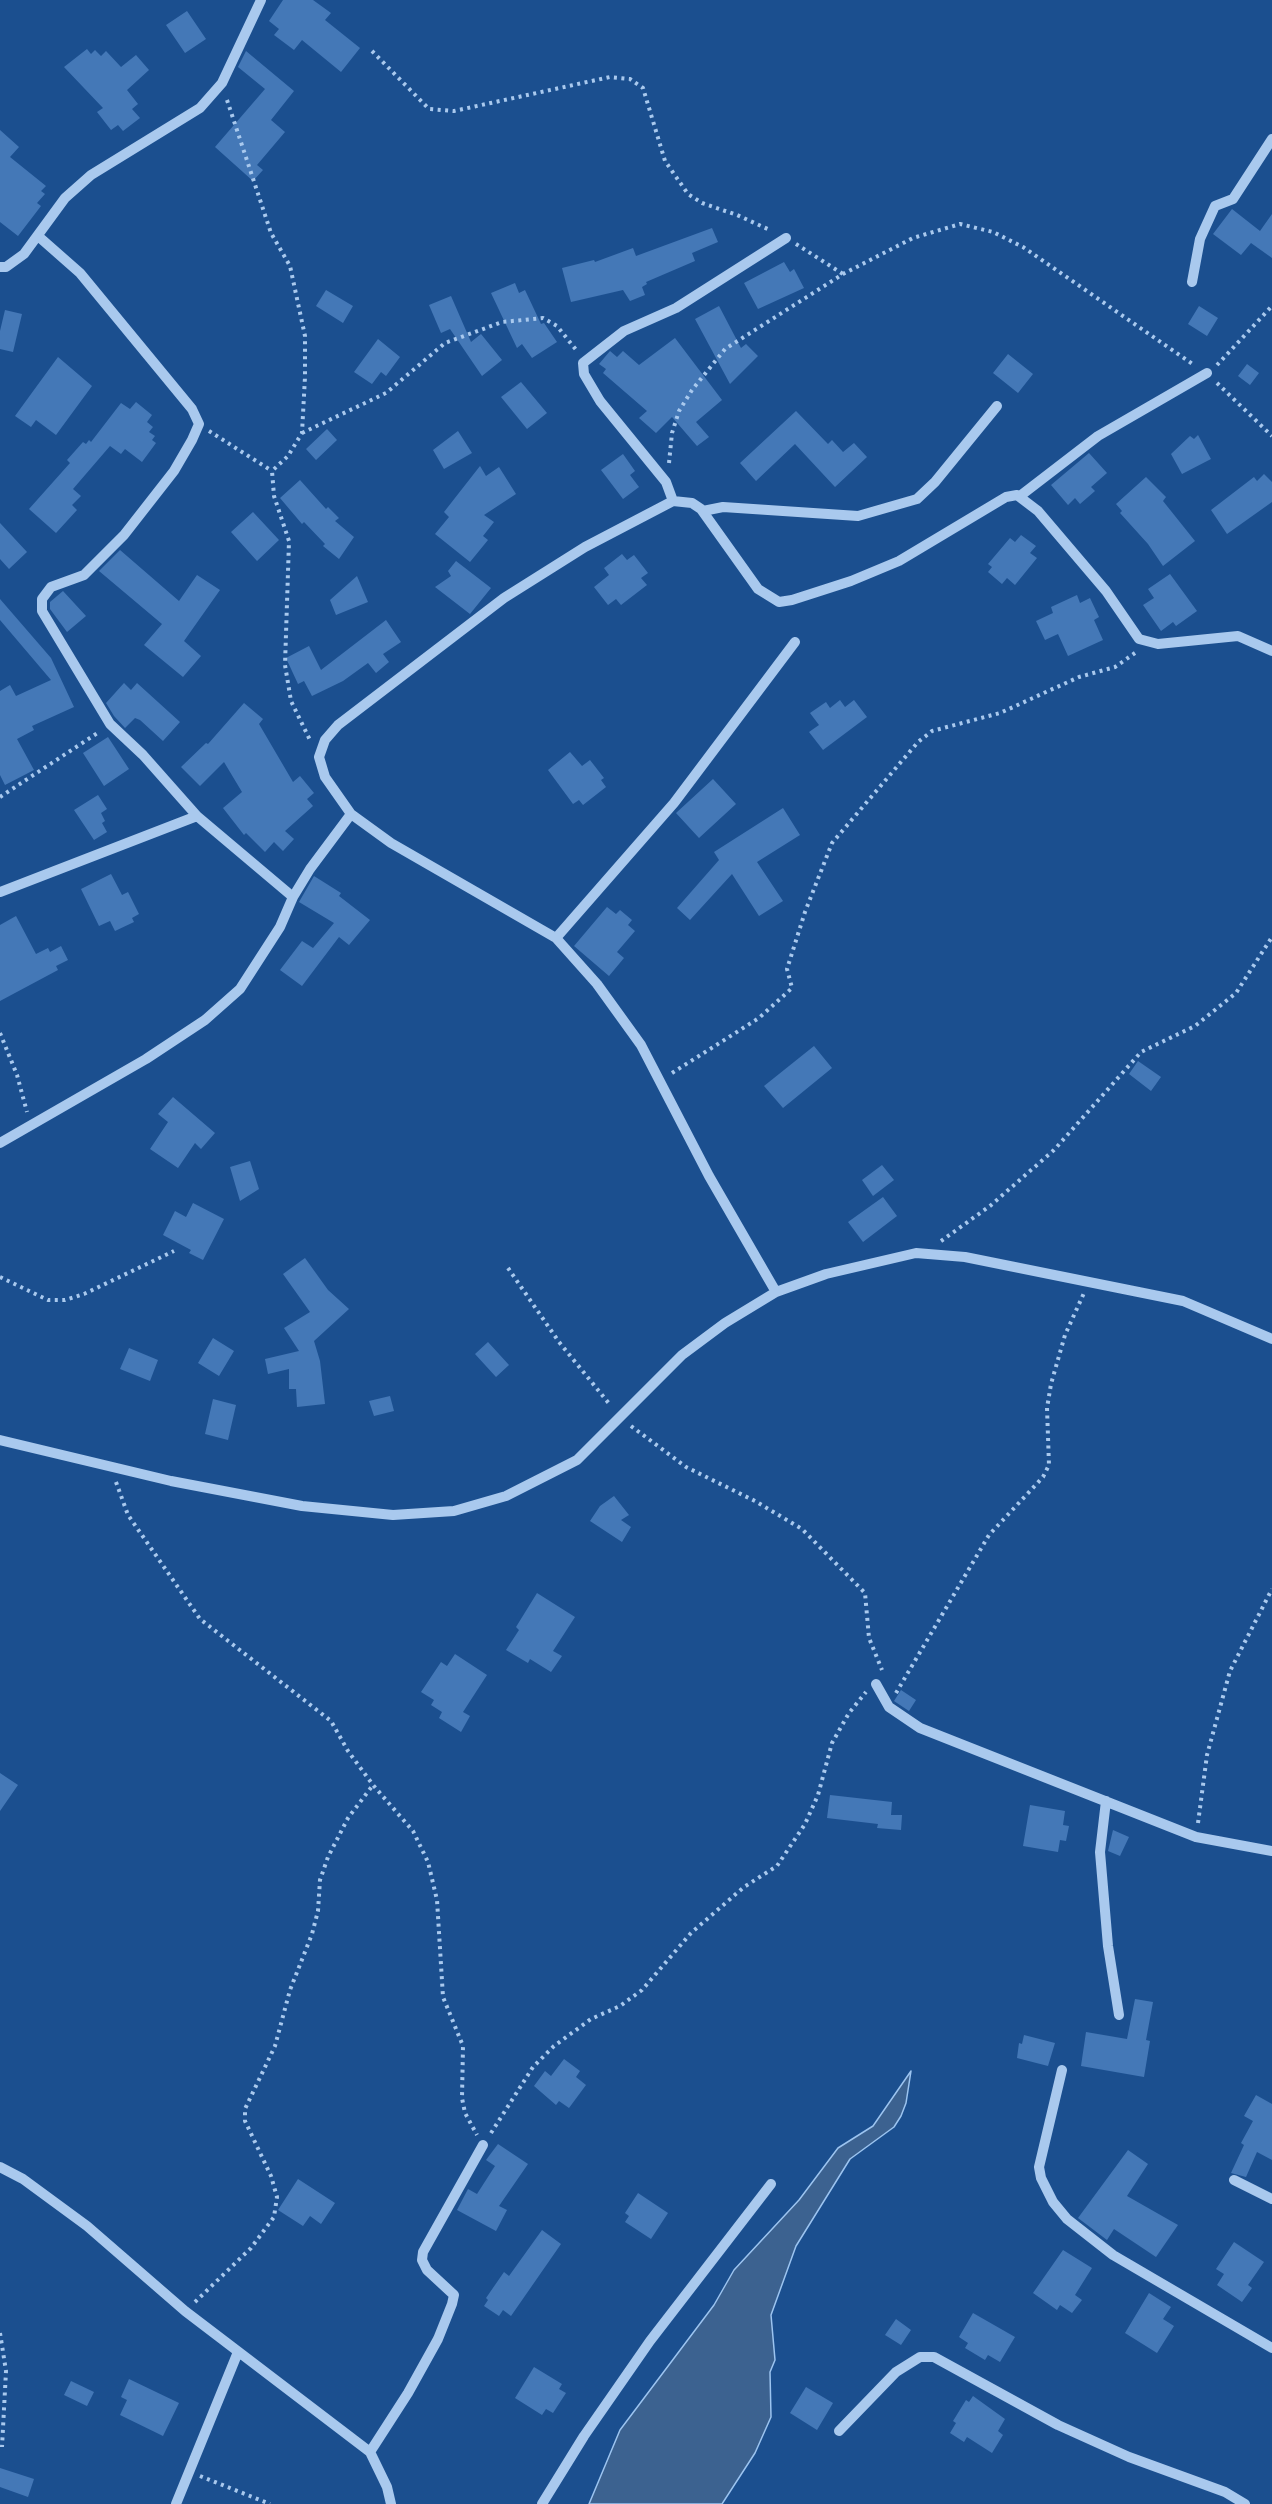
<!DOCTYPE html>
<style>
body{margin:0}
canvas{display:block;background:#1b4f8f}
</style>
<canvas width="1272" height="2504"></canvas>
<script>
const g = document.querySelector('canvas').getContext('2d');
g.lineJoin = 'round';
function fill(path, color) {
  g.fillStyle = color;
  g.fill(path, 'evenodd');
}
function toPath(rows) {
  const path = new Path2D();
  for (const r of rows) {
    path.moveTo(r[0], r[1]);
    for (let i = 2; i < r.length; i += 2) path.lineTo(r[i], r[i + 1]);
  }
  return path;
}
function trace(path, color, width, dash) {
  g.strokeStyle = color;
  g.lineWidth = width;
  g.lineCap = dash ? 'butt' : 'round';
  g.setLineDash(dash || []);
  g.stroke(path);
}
const water = toPath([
 [911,2071,906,2103,901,2116,894,2127,850,2159,796,2246,771,2315,775,2360,770,2372,771,2417,755,2453,722,2504,589,2504,620,2430,714,2305,734,2270,799,2200,838,2148,873,2126,911,2071]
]);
fill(water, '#3c6290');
trace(water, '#9cc4f0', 1.5);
fill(toPath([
 [283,0,313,0,331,13,325,20,360,48,341,72,302,40,294,50,274,35,279,29,269,21],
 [187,11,206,39,185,53,166,25],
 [87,49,91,54,95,50,101,56,106,51,121,67,136,55,149,70,127,90,138,104,132,109,140,118,123,131,118,125,111,130,97,112,103,108,64,67],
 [246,51,294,91,271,120,285,132,257,165,263,170,253,181,215,147,265,89,238,67],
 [0,130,19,147,10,157,46,186,41,191,45,194,37,203,41,206,18,236,0,222],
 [1232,209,1260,231,1272,214,1272,258,1251,243,1241,255,1213,234],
 [712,228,718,242,692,253,695,261,646,282,647,284,642,287,645,295,630,301,623,290,571,302,562,268,594,260,595,262,633,248,636,256],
 [784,262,790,272,794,269,804,288,758,309,744,283],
 [515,283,519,293,525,290,541,324,544,323,557,342,532,358,522,344,517,348,491,293],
 [326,290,353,306,343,323,316,306],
 [451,296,471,342,481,334,502,360,482,376,450,329,441,333,429,305],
 [719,306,741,348,746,344,758,356,730,384,695,319],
 [1199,306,1218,318,1207,336,1188,324],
 [5,310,22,314,13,352,0,349,0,331],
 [675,338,722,400,696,422,709,437,697,446,672,417,656,433,639,418,647,411,603,373,606,369,599,364,610,351,617,357,623,351,639,365],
 [378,339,400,357,386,376,381,372,372,384,354,372],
 [1008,354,1033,374,1018,393,993,373],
 [58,357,92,386,56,435,36,420,31,427,15,416],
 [1247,364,1259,373,1250,385,1238,376],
 [521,382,547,413,527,429,501,397],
 [136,402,152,415,147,422,153,427,149,432,155,436,152,440,156,443,142,462,125,449,121,454,110,446,73,489,81,496,72,505,77,510,56,533,29,509,70,463,67,460,83,442,86,444,89,440,91,442,121,403,130,409],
 [796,411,828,444,832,440,843,452,854,443,867,457,835,487,795,444,756,481,740,463],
 [327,429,337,440,316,460,306,449],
 [458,431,472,453,444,469,433,450],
 [1198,435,1211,459,1182,474,1171,454,1190,436,1194,439],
 [1089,453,1107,473,1091,487,1095,491,1080,504,1075,498,1068,505,1051,485],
 [623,454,635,471,630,475,639,487,623,499,601,470],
 [480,466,486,476,499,467,516,494,484,515,494,522,483,536,488,540,470,562,435,534,449,517,444,512],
 [1264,474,1272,482,1272,502,1227,534,1211,510,1254,477,1257,481],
 [1146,477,1166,497,1163,501,1195,541,1163,566,1148,544,1120,513,1122,511,1116,504],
 [300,480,326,509,328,507,339,518,335,521,354,537,339,559,323,546,325,544,304,522,302,524,280,498],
 [253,512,279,540,257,561,231,532],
 [0,523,27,552,9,569,0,559],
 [1021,535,1036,546,1030,553,1037,558,1015,585,1007,578,1002,584,988,572,992,567,988,564,1010,538,1015,542],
 [120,550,179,601,197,575,220,590,184,641,201,656,183,677,144,645,162,624,99,571],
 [622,554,627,560,634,555,648,573,641,578,647,585,621,605,616,599,608,605,594,587,609,575,604,568],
 [456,561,491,588,470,614,435,587,451,576,448,571],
 [1170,574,1197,611,1176,626,1173,622,1161,631,1143,605,1154,598,1148,589],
 [357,576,368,602,336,615,330,600],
 [63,591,86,616,67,632,50,609,50,602],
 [1077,595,1080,603,1090,598,1099,617,1094,620,1103,640,1068,656,1058,634,1045,640,1036,621,1053,613,1051,607],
 [0,599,51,658,74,707,32,726,34,730,17,739,34,770,5,785,0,775,0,691,10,685,16,696,51,680,0,620],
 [386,620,401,642,383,654,389,662,376,673,368,663,343,681,312,696,304,681,298,684,286,658,309,646,321,670],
 [124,683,131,690,137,683,180,722,163,741,140,720,135,718,125,728,114,716,106,703],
 [840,700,845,707,854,700,867,717,823,750,809,732,819,725,810,713,826,702,830,708],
 [244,703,263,719,259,724,293,782,300,776,314,793,307,799,313,806,285,831,294,839,283,851,274,842,265,852,246,833,244,835,223,808,242,792,224,762,200,786,181,767,206,743,208,744],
 [108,737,129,769,104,786,83,753],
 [570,752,582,766,590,760,604,778,601,780,606,787,583,805,579,800,573,804,548,770],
 [713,779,736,804,699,838,676,813],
 [98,795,107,809,101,813,105,821,102,823,107,832,94,840,74,810],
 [783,808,800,835,757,862,783,901,759,916,732,874,690,920,677,908,719,860,714,852],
 [111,874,122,895,128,892,139,914,132,918,134,922,115,931,110,921,99,926,81,889],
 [314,876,341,893,339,896,370,920,349,945,339,937,302,986,280,970,302,941,313,948,334,923,299,902],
 [607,907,616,914,620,910,632,920,628,925,635,931,617,952,624,958,609,976,574,946],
 [16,916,36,954,48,948,50,952,61,946,68,960,56,966,58,970,0,1001,0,925],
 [814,1046,832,1068,783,1108,764,1086],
 [1138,1061,1161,1077,1151,1091,1129,1074],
 [173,1097,215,1133,201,1149,195,1143,178,1168,150,1149,168,1122,158,1114],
 [250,1161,259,1189,240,1201,230,1167],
 [882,1165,894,1180,873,1196,862,1180],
 [883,1197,897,1216,863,1242,848,1222],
 [193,1203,224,1219,203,1260,189,1253,191,1250,163,1235,175,1211,186,1217],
 [305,1258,328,1290,349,1309,314,1341,320,1361,325,1404,297,1407,296,1389,289,1389,289,1369,268,1374,265,1359,299,1351,284,1328,310,1312,283,1274],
 [213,1338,234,1351,219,1376,198,1363],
 [488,1342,509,1365,496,1377,475,1354],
 [129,1348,158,1360,150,1381,120,1369],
 [390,1396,394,1411,374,1416,369,1401],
 [213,1399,236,1405,228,1440,205,1434],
 [614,1496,629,1515,621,1520,631,1527,622,1542,590,1521,600,1506],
 [537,1593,575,1617,553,1651,562,1656,551,1672,530,1659,528,1663,506,1650,519,1630,516,1627],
 [455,1654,487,1675,463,1712,470,1716,461,1732,439,1718,442,1712,431,1705,434,1700,421,1692,441,1662,447,1666],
 [901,1690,916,1700,909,1711,894,1701],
 [0,1773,18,1785,0,1811],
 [830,1795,892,1802,891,1815,902,1815,901,1830,877,1828,878,1824,827,1818],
 [1030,1805,1065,1811,1063,1825,1069,1826,1066,1841,1060,1840,1058,1852,1023,1846],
 [1113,1830,1129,1837,1120,1856,1108,1851],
 [1135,1999,1153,2002,1146,2040,1150,2041,1144,2077,1081,2066,1086,2032,1127,2039],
 [1024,2035,1055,2043,1048,2066,1017,2058,1019,2043,1022,2044],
 [564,2059,580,2071,576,2077,586,2085,569,2108,559,2101,556,2105,534,2086,545,2071,551,2076],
 [1256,2095,1272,2104,1272,2160,1257,2152,1246,2177,1231,2173,1244,2145,1241,2143,1253,2121,1244,2116],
 [498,2144,528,2164,499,2206,507,2210,496,2231,457,2210,468,2189,477,2194,495,2166,486,2160],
 [1128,2150,1148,2164,1127,2196,1178,2225,1156,2257,1114,2229,1107,2240,1078,2218],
 [298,2179,335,2203,321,2224,310,2216,303,2226,278,2210],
 [638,2193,668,2213,651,2239,625,2222,629,2216,625,2213],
 [542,2230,561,2244,511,2316,503,2310,499,2316,484,2306,488,2300,486,2298,504,2272,509,2276],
 [1234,2242,1264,2262,1248,2285,1252,2288,1242,2302,1217,2285,1224,2274,1216,2269],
 [1063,2250,1092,2268,1075,2295,1082,2300,1072,2313,1060,2305,1057,2310,1033,2293],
 [1149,2293,1171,2307,1163,2319,1174,2326,1157,2353,1125,2333],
 [973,2313,1015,2337,1000,2362,988,2355,985,2360,965,2348,968,2343,959,2337],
 [896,2319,911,2330,901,2345,885,2335],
 [534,2367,562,2384,559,2389,566,2393,553,2413,546,2409,542,2415,515,2398],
 [129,2379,179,2403,163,2436,120,2415,127,2400,121,2397],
 [71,2381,94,2392,87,2406,64,2395],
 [806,2387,833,2403,817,2430,790,2413],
 [973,2396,1005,2419,998,2431,1003,2435,992,2453,967,2437,964,2442,950,2433,956,2423,953,2421,966,2400,969,2402],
 [0,2468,34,2479,28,2497,0,2487]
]), '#4478b7');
trace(toPath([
 [372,51,429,109,454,111,610,77,630,79,643,88,665,161,688,194,702,203,737,215,770,230],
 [227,100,271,233,290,266,305,336,305,377,302,433,288,456,272,471,274,496,289,541,285,665,291,701,310,740],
 [796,244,843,274],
 [1217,365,1272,306],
 [1217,383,1272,436],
 [209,431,272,471],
 [302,433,386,393,445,343,502,322,543,318,557,326,577,351],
 [669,463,672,433,679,411,692,390,725,349,843,274,913,238,960,224,993,232,1023,247,1194,365],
 [0,797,99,732],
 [0,1033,17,1075,27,1112],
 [672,1073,759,1018,792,988,787,969,805,912,832,843,918,742,932,731,1000,713,1079,677,1115,667,1135,653],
 [941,1241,990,1206,1054,1150,1141,1052,1195,1026,1236,993,1272,937],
 [508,1268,559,1342,611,1406],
 [0,1277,48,1300,65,1300,84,1294,174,1251],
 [631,1426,686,1467,755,1501,802,1529,865,1593,869,1638,882,1670],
 [116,1482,128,1515,200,1619,331,1721,348,1751,373,1785,413,1831,428,1862,437,1900,443,1997,463,2046,462,2098,465,2113,477,2135],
 [896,1693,989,1535,1043,1477,1049,1465,1047,1408,1051,1384,1065,1335,1084,1293],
 [1198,1823,1207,1755,1230,1671,1272,1589],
 [491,2133,533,2067,554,2046,591,2019,620,2006,642,1990,691,1933,744,1887,777,1866,805,1824,818,1795,832,1743,849,1713,866,1692],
 [195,2302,251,2248,274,2217,277,2197,271,2176,245,2121,245,2109,275,2046,290,1990,312,1934,318,1911,320,1880,328,1857,348,1818,373,1785],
 [0,2333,6,2371,2,2447],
 [200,2476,270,2504]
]), '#a9c9ee', 4, [3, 4.5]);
trace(toPath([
 [38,236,80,273,192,409,199,424,192,440,174,471,124,535,84,575,51,587,42,599,42,611,110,724,143,755,197,816,293,897],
 [0,267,6,267,24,254,65,198,91,175,200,108,222,83,261,0],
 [1192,282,1200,239,1215,206,1233,199,1272,139],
 [1020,496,1098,436,1207,373],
 [673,501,666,482,600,401,584,374,583,363,624,331,676,308,786,238],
 [703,511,723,507,858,516,917,499,935,482,997,406],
 [0,892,197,816],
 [556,938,674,803,795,642],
 [0,1143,146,1059,205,1020,240,989,280,927,293,897,310,869,351,814],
 [776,1292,709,1176,641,1045,597,984,556,938,391,843,351,814,325,777,319,757,325,740,338,725,504,598,585,547,673,501,692,503,701,509,758,589,779,602,792,600,851,581,899,561,1006,497,1017,495,1038,511,1106,591,1139,639,1158,644,1238,636,1272,651],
 [0,1440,171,1481,302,1506,393,1515,454,1511,506,1496,577,1460,682,1355,725,1323,776,1292,826,1274,916,1253,965,1257,1183,1301,1272,1339],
 [876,1684,889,1707,920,1728,1196,1837,1272,1851],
 [1106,1801,1100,1852,1108,1946,1119,2015],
 [1062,2070,1039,2167,1041,2178,1053,2202,1067,2219,1113,2255,1272,2348],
 [0,2167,23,2179,87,2226,185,2311,370,2452,387,2487,391,2504],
 [1234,2180,1272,2199],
 [839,2431,896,2372,920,2357,934,2357,1058,2425,1129,2457,1225,2492,1245,2504],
 [370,2452,408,2393,438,2339,452,2304,454,2295,427,2270,422,2260,423,2252,483,2145],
 [176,2504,238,2352],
 [542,2504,584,2436,650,2341,771,2184]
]), '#a9c9ee', 10);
</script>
